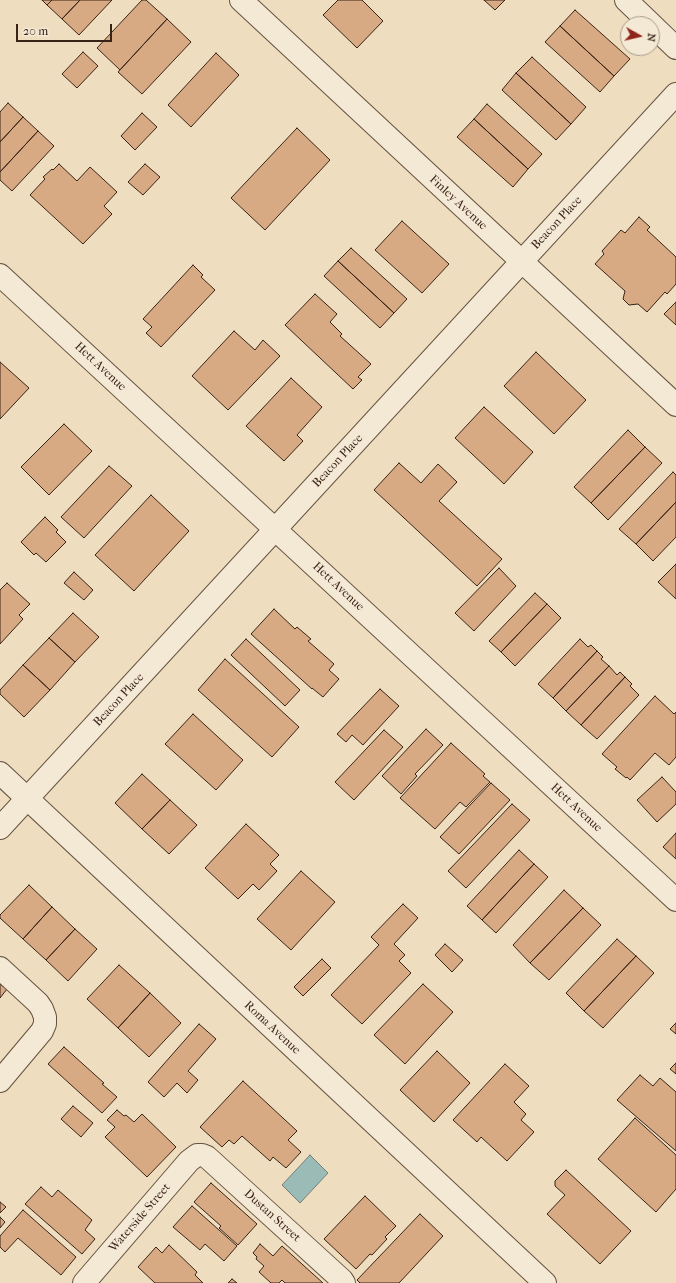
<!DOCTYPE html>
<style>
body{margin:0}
#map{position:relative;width:676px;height:1283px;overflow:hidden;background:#eeddbe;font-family:"IM FELL French Canon",serif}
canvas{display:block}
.north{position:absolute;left:620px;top:16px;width:40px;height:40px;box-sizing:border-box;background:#f4e9d5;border:1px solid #a99a89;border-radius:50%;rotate:98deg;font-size:11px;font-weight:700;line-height:16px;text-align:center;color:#392317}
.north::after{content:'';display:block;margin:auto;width:14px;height:18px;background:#8f2418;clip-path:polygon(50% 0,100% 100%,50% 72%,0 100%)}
.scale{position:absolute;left:16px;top:24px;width:96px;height:18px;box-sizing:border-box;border:2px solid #392317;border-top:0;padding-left:5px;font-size:12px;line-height:14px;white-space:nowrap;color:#392317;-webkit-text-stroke:3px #f4e9d5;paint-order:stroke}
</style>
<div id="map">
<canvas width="676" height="1283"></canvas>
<div class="north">N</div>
<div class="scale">20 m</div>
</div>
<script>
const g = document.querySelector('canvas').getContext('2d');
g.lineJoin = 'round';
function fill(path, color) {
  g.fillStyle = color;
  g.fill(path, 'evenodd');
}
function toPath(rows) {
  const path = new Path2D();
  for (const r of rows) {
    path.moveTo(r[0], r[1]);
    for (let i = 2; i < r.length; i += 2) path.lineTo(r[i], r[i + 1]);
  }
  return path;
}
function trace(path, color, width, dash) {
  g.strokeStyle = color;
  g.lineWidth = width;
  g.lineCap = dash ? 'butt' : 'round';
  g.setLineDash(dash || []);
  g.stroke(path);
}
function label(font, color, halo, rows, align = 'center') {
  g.font = font + ' "IM FELL French Canon",serif';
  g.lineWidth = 3;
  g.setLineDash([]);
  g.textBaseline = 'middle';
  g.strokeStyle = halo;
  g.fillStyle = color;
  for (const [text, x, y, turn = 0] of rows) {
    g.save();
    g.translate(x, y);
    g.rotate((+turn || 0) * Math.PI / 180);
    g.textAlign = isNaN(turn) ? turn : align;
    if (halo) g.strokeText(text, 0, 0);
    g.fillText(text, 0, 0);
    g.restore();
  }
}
const water = toPath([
 [310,1155,328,1173,300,1203,282,1185,310,1155]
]);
fill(water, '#9bbbb7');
trace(water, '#747e77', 1);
const building = toPath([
 [42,0,52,0,47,5,42,0],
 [52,0,80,0,62,19,47,5,52,0],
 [80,0,112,0,79,35,62,19,80,0],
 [142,0,146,0,167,19,120,70,97,48,142,0],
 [338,0,362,0,383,21,357,48,323,15,338,0],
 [484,0,505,0,495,10,484,0],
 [575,10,630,59,614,76,560,26,575,10],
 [167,19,191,42,142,94,118,72,167,19],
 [560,26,614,76,600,92,545,42,560,26],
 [83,52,98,66,77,88,62,74,83,52],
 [216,53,239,75,191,127,168,105,216,53],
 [532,57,586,107,571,124,516,73,532,57],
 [516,73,571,124,556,140,502,90,516,73],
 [8,103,23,117,0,142,0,112,8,103],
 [487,104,542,154,528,169,474,119,487,104],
 [142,113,157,127,135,150,121,136,142,113],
 [23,117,38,131,0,172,0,142,23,117],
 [474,119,528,169,513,187,457,137,474,119],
 [297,128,330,160,265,230,231,198,297,128],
 [38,131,54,146,12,191,0,180,0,172,38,131],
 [59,164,77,181,90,167,117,192,104,206,112,214,83,244,30,195,45,179,43,177,52,169,53,170,59,164],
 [145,164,160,177,143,195,128,182,145,164],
 [639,217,650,227,647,230,676,257,676,284,667,294,665,292,647,312,638,304,629,305,623,299,625,291,595,264,604,254,602,251,621,230,625,233,639,217],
 [402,221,449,264,422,293,375,250,402,221],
 [351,248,407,299,394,313,338,261,351,248],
 [338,261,394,313,380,328,324,276,338,261],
 [193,265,203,275,201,277,215,290,161,347,146,333,152,327,143,319,193,265],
 [315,294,337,314,330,322,342,334,340,336,371,364,358,377,362,380,353,389,285,325,315,294],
 [676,302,676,325,664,314,676,302],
 [234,331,255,350,263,340,280,356,228,410,192,376,234,331],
 [536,352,586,400,554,434,504,386,536,352],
 [0,362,29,388,0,419,0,362],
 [291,378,322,407,297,435,303,441,284,461,246,426,291,378],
 [484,407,533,452,504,484,455,438,484,407],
 [64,424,92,451,49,495,21,467,64,424],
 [628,430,645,447,591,503,574,487,628,430],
 [645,447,662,463,608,520,591,503,645,447],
 [399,463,421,483,438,464,457,482,439,501,502,559,477,586,374,490,399,463],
 [109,466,132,486,84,538,61,517,109,466],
 [673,472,676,475,676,502,636,544,619,529,673,472],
 [151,495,189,531,134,591,95,555,151,495],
 [676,502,676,537,653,561,636,544,676,502],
 [45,517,58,530,56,532,66,542,46,562,36,553,34,555,21,542,45,517],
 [676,564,676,599,658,582,676,564],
 [499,568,516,586,474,631,455,613,499,568],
 [74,572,93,590,84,600,64,583,74,572],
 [7,583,30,604,19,615,23,619,0,644,0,590,7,583],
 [535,593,547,604,501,652,489,641,535,593],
 [547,604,561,618,515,666,501,652,547,604],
 [274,609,295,629,297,627,311,639,308,641,334,664,329,670,339,679,323,697,312,688,312,689,251,634,274,609],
 [73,613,99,637,75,662,49,638,73,613],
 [49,638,75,662,50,690,23,665,49,638],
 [246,639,300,690,285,706,231,655,246,639],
 [580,639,588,647,591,645,597,651,553,698,538,684,580,639],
 [597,651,603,657,601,659,609,666,566,711,553,698,597,651],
 [225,659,299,727,272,757,198,690,225,659],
 [23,665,50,690,24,717,0,694,0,690,23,665],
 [609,666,617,675,620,672,625,677,581,725,566,711,609,666],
 [625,677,632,684,630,686,639,695,597,739,581,725,625,677],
 [380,689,399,706,363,745,352,735,346,742,337,734,380,689],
 [655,696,674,714,676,712,676,757,669,765,655,753,630,780,627,777,626,778,615,769,617,767,602,754,655,696],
 [193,714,243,760,216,790,165,744,193,714],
 [426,729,443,745,415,774,417,776,401,794,382,776,426,729],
 [384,730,403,747,354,800,335,782,384,730],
 [451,743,485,774,483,776,490,782,466,807,460,802,435,829,400,798,451,743],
 [142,774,170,800,142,829,115,803,142,774],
 [662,777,676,792,676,804,657,822,637,800,662,777],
 [491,783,510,800,459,854,440,837,491,783],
 [170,800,197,825,169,854,142,829,170,800],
 [512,804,530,820,466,888,448,871,512,804],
 [246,824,279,855,270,864,277,871,259,890,253,884,238,899,205,868,246,824],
 [676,833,676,859,663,847,676,833],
 [519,850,534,864,482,920,467,906,519,850],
 [534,864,548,877,496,933,482,920,534,864],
 [301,871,335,902,291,950,257,919,301,871],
 [29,885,52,907,23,939,0,918,0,915,29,885],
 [564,890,583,908,530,963,513,945,564,890],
 [403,904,418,918,394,944,405,955,399,961,411,973,362,1024,331,995,379,945,371,937,403,904],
 [52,907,75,929,46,960,23,939,52,907],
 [583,908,601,925,549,980,530,963,583,908],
 [75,929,97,949,68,981,46,960,75,929],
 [617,939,636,956,584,1011,566,993,617,939],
 [445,944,463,960,452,972,435,955,445,944],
 [636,956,654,973,603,1028,584,1011,636,956],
 [322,959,331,968,303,996,294,987,322,959],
 [119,965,150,993,118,1028,87,999,119,965],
 [0,984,7,989,0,998,0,984],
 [423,984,453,1012,405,1064,374,1035,423,984],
 [150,993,181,1023,149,1057,118,1028,150,993],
 [676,1023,676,1034,670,1029,676,1023],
 [199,1024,216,1039,188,1071,198,1080,187,1093,177,1083,164,1097,148,1082,199,1024],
 [64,1047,104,1083,102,1084,117,1097,102,1113,48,1064,64,1047],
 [437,1051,470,1083,434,1122,400,1090,437,1051],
 [676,1063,676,1074,670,1069,676,1063],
 [505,1064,529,1086,514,1102,526,1114,521,1120,534,1132,507,1161,481,1137,477,1142,453,1120,505,1064],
 [640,1075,653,1086,660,1078,676,1092,676,1151,617,1100,640,1075],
 [243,1081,297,1131,288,1140,301,1152,286,1168,273,1157,270,1161,242,1136,234,1144,229,1140,222,1147,200,1127,243,1081],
 [73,1106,93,1123,81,1137,61,1119,73,1106],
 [117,1110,124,1116,126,1115,134,1122,142,1114,176,1147,147,1177,105,1137,115,1127,107,1120,117,1110],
 [635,1118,676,1155,676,1189,656,1212,598,1159,635,1118],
 [566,1170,631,1231,600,1264,547,1214,565,1195,555,1186,555,1181,566,1170],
 [211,1183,257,1224,238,1245,219,1228,221,1226,194,1202,211,1183],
 [41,1187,52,1197,58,1190,92,1220,85,1230,95,1239,82,1254,25,1204,41,1187],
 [365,1196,396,1226,385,1237,387,1239,372,1255,370,1254,356,1269,324,1239,365,1196],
 [0,1202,6,1207,0,1213,0,1202],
 [192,1206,237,1246,224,1261,205,1244,200,1250,173,1227,192,1206],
 [23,1210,76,1257,61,1275,18,1238,5,1252,0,1247,0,1236,23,1210],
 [420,1214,443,1236,399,1283,360,1283,357,1280,420,1214],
 [0,1217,5,1222,0,1228,0,1217],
 [260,1244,273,1256,282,1246,323,1283,285,1283,282,1280,279,1283,271,1283,259,1272,264,1266,256,1259,257,1257,253,1253,260,1244],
 [169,1245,197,1272,195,1275,203,1283,155,1283,138,1267,156,1247,162,1253,169,1245],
 [232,1279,237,1283,228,1283,232,1279]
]);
fill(building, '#d8aa83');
trace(building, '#392317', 1);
const minor = toPath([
 [241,0,676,405],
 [626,0,651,24],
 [652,25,676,48],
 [0,275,676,900],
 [0,773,545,1283],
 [0,828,676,94],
 [0,968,38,1003,42,1009,45,1017,45,1024,42,1031,0,1081],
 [84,1283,189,1161,197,1155,202,1155,207,1157,342,1280,344,1283]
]);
trace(minor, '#665241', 24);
trace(minor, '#f4e9d5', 22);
label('12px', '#392317', '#f4e9d5', [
 ["Finley Avenue",458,203,43],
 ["Beacon Place",557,223,-47],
 ["Hett Avenue",100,367,43],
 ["Beacon Place",338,461,-47],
 ["Hett Avenue",338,587,43],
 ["Beacon Place",119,700,-47],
 ["Hett Avenue",576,808,43],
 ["Roma Avenue",272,1028,43],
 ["Dustan Street",272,1216,42],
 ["Waterside Street",140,1218,-49]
]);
</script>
